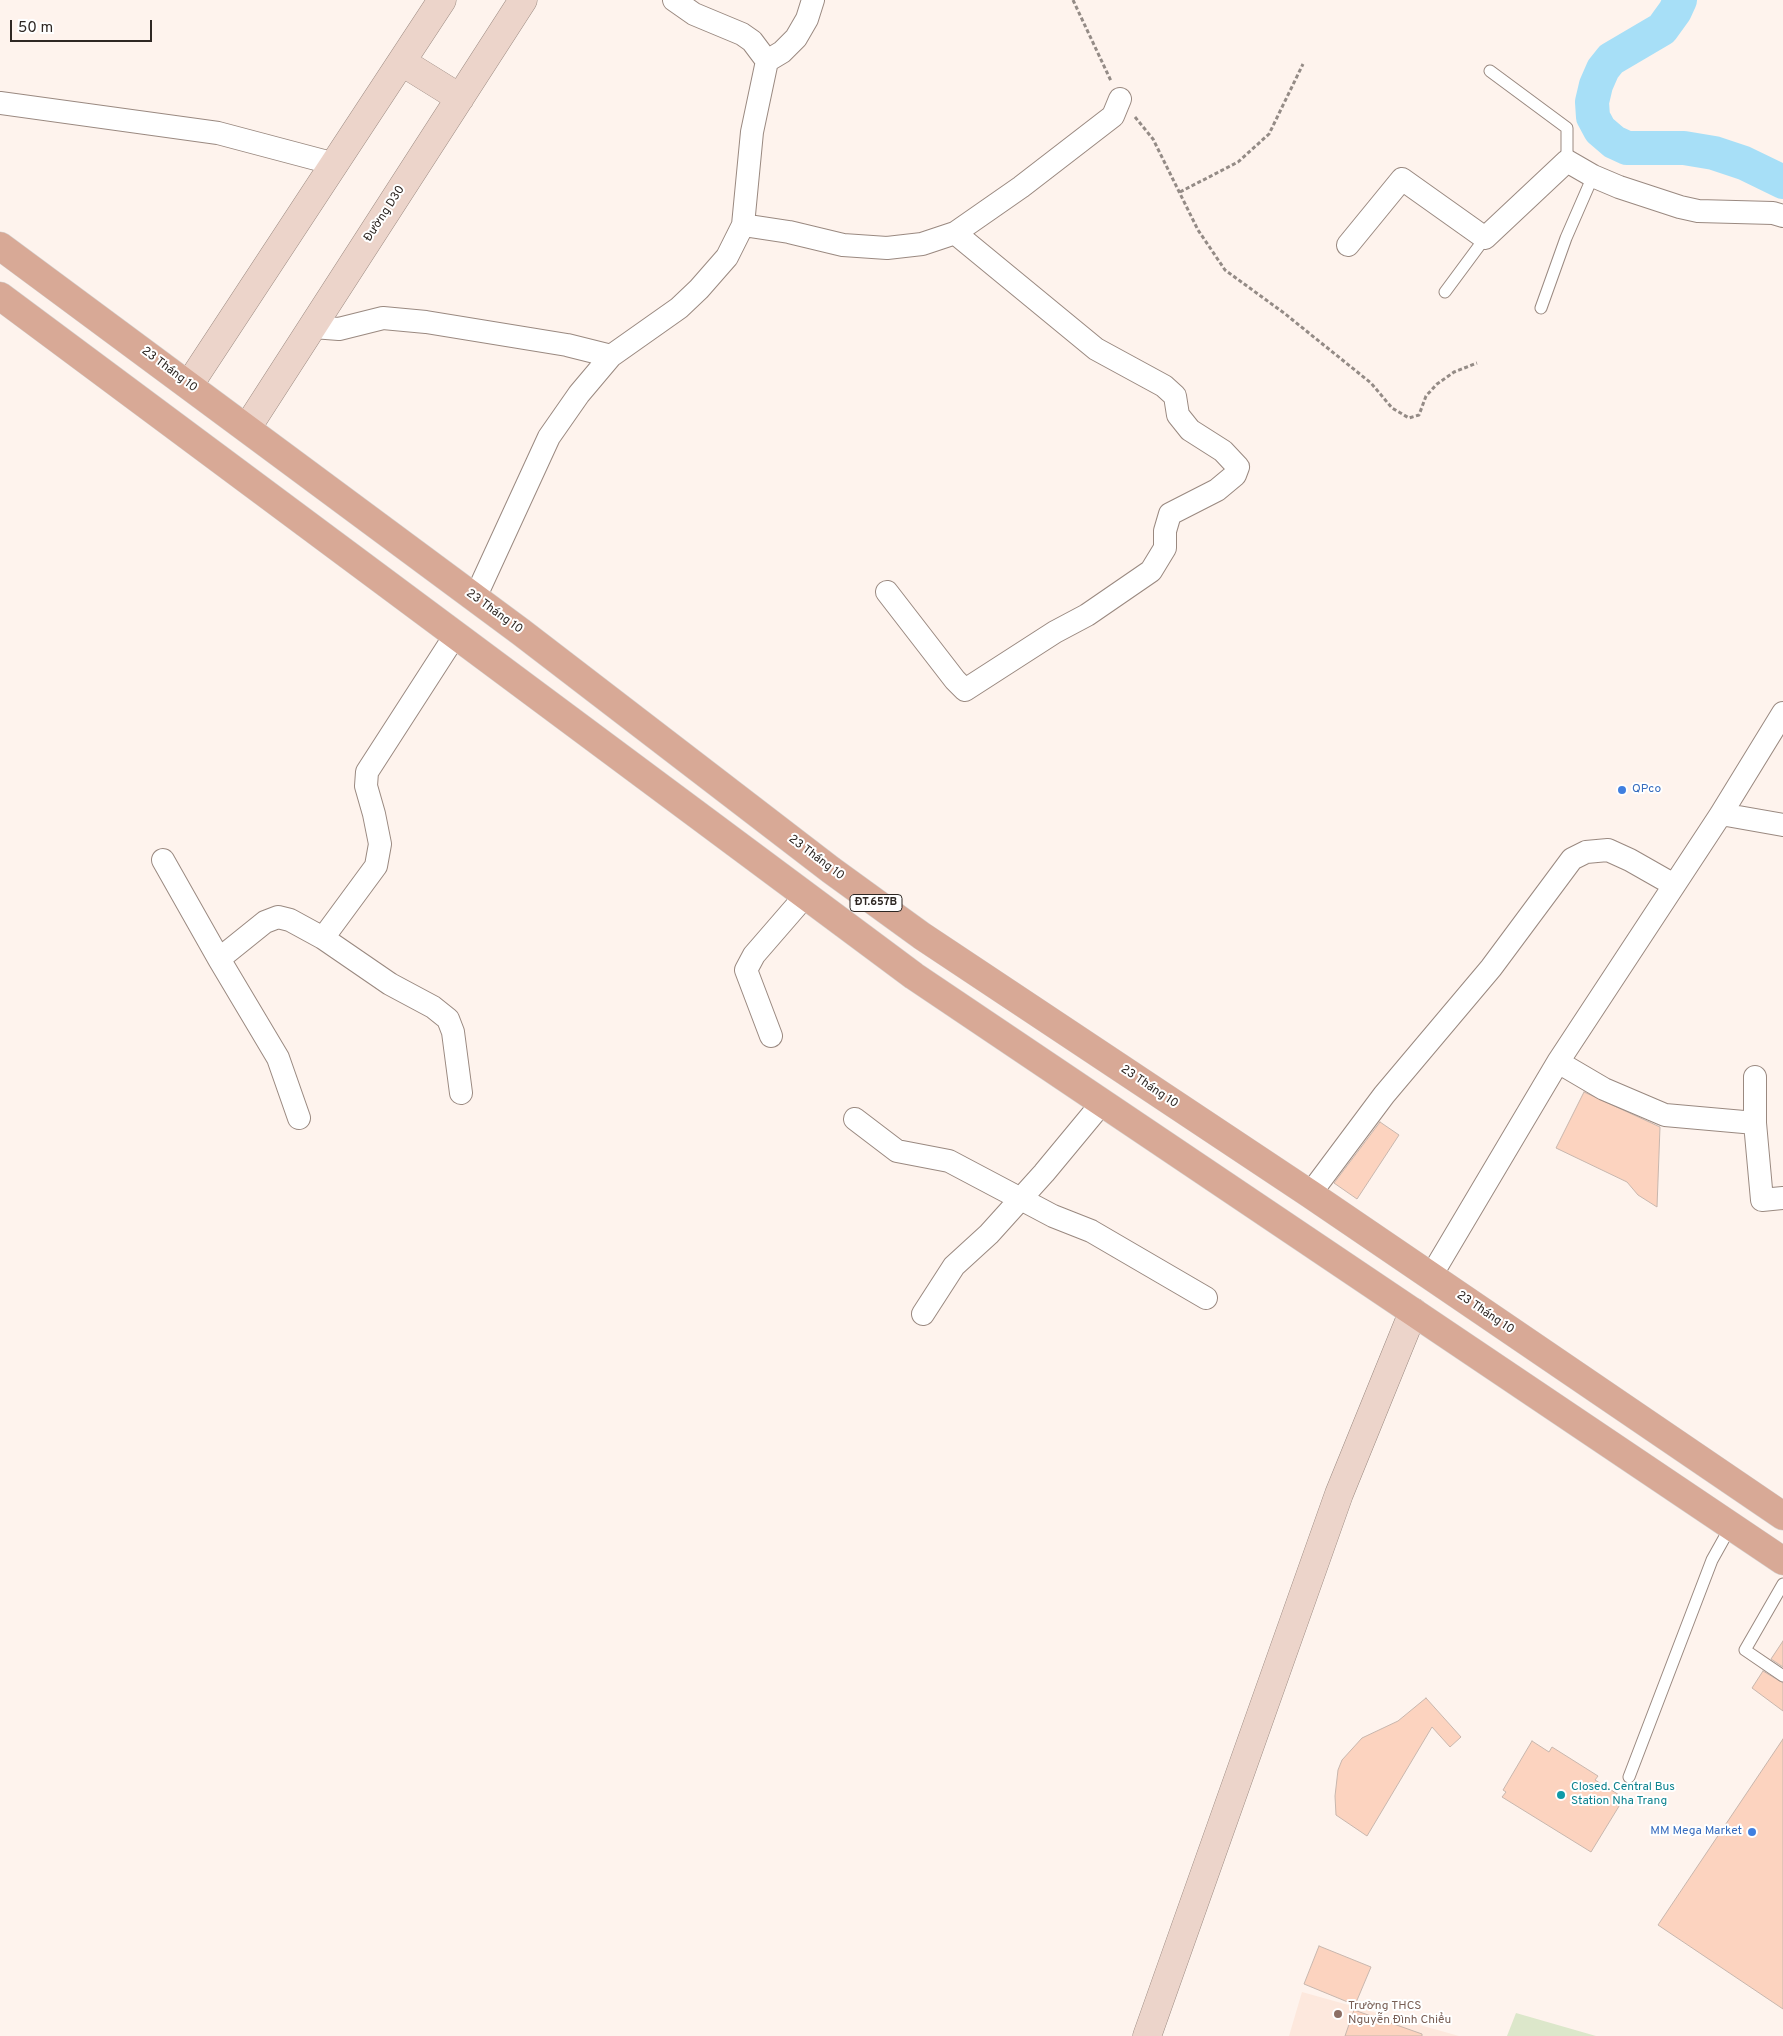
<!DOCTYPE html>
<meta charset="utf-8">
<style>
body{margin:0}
#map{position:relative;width:1783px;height:2036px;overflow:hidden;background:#fef3ed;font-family:Overpass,sans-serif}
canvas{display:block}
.scale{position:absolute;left:10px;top:20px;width:142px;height:22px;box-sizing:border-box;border:2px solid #2e2723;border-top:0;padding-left:6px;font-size:15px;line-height:18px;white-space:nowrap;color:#2e2723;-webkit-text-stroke:4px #fff;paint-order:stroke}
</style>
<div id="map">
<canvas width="1783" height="2036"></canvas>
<div class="scale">50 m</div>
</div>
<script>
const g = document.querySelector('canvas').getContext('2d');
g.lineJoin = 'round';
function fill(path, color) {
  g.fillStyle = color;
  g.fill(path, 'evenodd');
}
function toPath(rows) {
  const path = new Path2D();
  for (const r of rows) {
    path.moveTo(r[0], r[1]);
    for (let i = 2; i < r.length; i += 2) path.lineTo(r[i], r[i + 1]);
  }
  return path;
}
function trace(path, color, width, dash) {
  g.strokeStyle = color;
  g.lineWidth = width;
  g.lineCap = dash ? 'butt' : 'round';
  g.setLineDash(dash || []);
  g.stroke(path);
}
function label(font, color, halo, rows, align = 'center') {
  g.font = font + ' Overpass,sans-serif';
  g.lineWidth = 4;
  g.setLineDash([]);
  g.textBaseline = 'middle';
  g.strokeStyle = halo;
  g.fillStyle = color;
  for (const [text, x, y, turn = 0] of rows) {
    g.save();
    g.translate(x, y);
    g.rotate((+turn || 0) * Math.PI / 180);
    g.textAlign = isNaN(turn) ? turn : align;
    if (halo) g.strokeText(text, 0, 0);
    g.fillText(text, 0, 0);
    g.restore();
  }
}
fill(toPath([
 [1302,1992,1459,2036,1289,2036]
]), '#fde8dd');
fill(toPath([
 [1516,2013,1596,2036,1507,2036]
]), '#dce7ca');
trace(toPath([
 [1680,0,1675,11,1662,29,1611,59,1603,69,1596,85,1592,102,1593,117,1600,130,1614,142,1627,148,1684,148,1714,153,1744,163,1783,182]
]), '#a7dff7', 34);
const building = toPath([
 [1584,1092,1660,1127,1657,1207,1638,1195,1627,1182,1556,1148,1584,1092],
 [1380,1122,1399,1135,1357,1199,1334,1183,1380,1122],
 [1783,1641,1783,1667,1771,1659,1783,1641],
 [1763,1671,1783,1683,1783,1711,1752,1688,1763,1671],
 [1426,1698,1461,1737,1450,1747,1432,1727,1367,1836,1336,1815,1335,1796,1338,1770,1342,1760,1362,1738,1398,1721,1426,1698],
 [1783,1739,1783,2009,1658,1925,1783,1739],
 [1532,1741,1549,1752,1552,1747,1598,1776,1595,1780,1624,1798,1591,1852,1502,1797,1506,1792,1503,1790,1532,1741],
 [1319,1946,1371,1967,1355,2005,1304,1984,1319,1946],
 [1354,2010,1422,2034,1422,2036,1345,2036,1354,2010]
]);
fill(building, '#fcd3bf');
trace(building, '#c8b6ad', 1);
const lane = toPath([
 [1490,71,1567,128,1567,161],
 [1445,292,1485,238],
 [1541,308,1566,238,1593,176],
 [1783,1584,1745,1650,1783,1676],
 [1629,1777,1712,1560,1731,1526]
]);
const street = toPath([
 [767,61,782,52,796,38,807,19,813,0],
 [0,103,218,133,335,164],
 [743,225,789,232,843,245,887,248,922,244,955,233,1021,187,1113,116,1120,99],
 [1348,245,1402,179,1485,238,1567,161,1593,176,1619,187,1680,207,1698,211,1773,213,1783,216],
 [313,327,339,329,383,318,426,322,567,345,611,356],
 [887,592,955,680,965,690,1055,632,1087,615,1151,571,1165,548,1165,531,1170,514,1217,490,1235,475,1238,467,1223,451,1190,430,1178,415,1175,396,1164,386,1096,349,955,233],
 [475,598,549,437,579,394,611,356,679,308,699,289,727,257,743,225,752,132,767,61,752,41,742,34,694,14,674,0],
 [1721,814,1783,825],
 [163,860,219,959,265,922,278,917,290,920,323,938,390,984,433,1007,448,1019,453,1032,461,1093],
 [323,938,376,866,380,844,374,814,366,786,367,772,456,634],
 [219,959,278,1058,299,1118],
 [771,1036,746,970,754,955,806,895],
 [1558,1062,1604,1089,1665,1115,1755,1123],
 [1755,1077,1755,1123,1762,1200,1783,1198],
 [855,1119,897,1151,949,1161,1053,1216,1091,1231,1206,1298],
 [1310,1194,1384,1095,1491,968,1572,859,1586,852,1608,850,1630,860,1674,885],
 [1431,1276,1558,1062,1721,814,1783,713],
 [923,1314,954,1266,989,1234,1044,1173,1102,1103]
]);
const secondary = toPath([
 [402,62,460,98],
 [189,385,442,0],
 [247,428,523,0],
 [1147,2036,1339,1494,1413,1312]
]);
const primary = toPath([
 [0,246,521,632,831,870,922,936,1310,1194,1783,1516],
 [0,296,914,976,1783,1561]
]);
trace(lane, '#9a8980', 13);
trace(street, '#9a8980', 24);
trace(secondary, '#9a8980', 29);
trace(primary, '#d5d4d3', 29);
trace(toPath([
 [1073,0,1111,81],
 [1135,117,1153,139,1198,230,1225,270,1284,313,1371,383,1392,408,1409,418,1419,415,1426,396,1437,384,1454,372,1477,363],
 [1180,192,1238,162,1269,134,1303,64]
]), '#948b86', 3, [4, 2.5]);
trace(lane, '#fff', 11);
trace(street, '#fff', 22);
trace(secondary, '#ecd4ca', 28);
trace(primary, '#d8a996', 28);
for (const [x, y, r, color] of [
 [1622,790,5,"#3f7fe0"],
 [1561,1795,5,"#0f9aa8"],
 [1752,1832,5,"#3f7fe0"],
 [1338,2014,5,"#8d6e63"]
]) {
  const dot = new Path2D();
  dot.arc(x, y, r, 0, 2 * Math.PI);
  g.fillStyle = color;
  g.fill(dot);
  trace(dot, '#fff', 2);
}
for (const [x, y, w] of [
 [876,903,52]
]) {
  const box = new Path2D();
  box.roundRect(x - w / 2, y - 8.5, w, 17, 4);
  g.fillStyle = '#fff';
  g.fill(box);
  trace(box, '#2e2723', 1);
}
label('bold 11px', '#2e2723', null, [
 ["ĐT.657B",876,903]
]);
label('12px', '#2e2723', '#fff', [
 ["Đường D30",385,214,-57],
 ["23 Tháng 10",169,370,37],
 ["23 Tháng 10",494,612,36],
 ["23 Tháng 10",816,858,37],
 ["23 Tháng 10",1149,1087,34],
 ["23 Tháng 10",1485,1313,34]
]);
label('12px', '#366cbe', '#fff', [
 ["QPco",1632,790],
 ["MM Mega Market",1742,1832,"right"]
], 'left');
label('12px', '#0d838f', '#fff', [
 ["Closed. Central Bus",1571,1788],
 ["Station Nha Trang",1571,1802]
], 'left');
label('12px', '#785e54', '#fff', [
 ["Trường THCS",1348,2007],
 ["Nguyễn Đình Chiểu",1348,2021]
], 'left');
</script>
